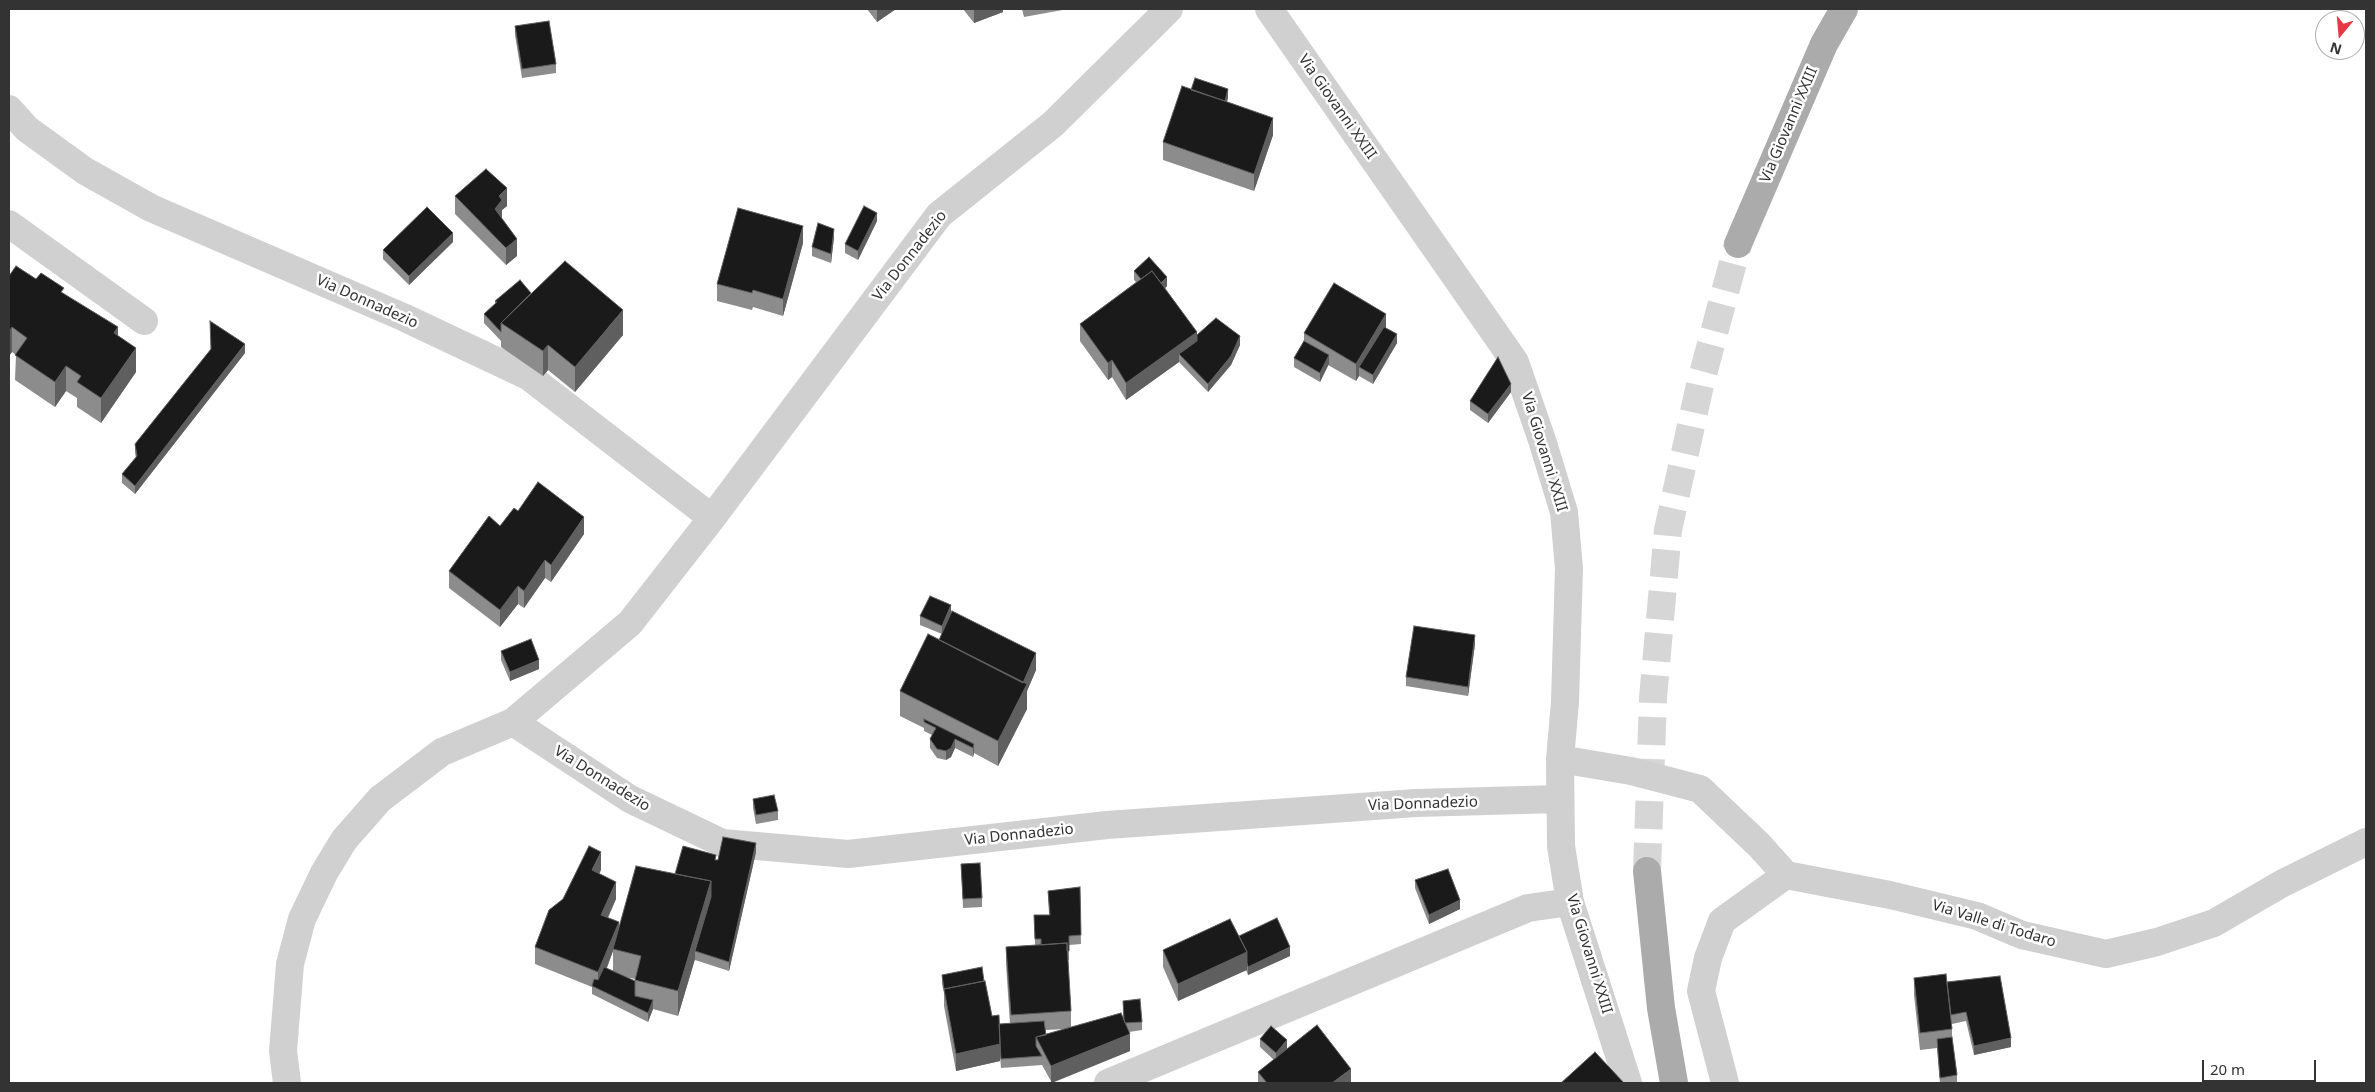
<!DOCTYPE html>
<style>
body{margin:0}
#map{position:relative;width:2375px;height:1092px;overflow:hidden;background:#fff;font-family:"Noto Sans",sans-serif}
canvas{display:block}
.frame{position:absolute;inset:0;border:10px solid #333;pointer-events:none}
.north{position:absolute;left:2315px;top:10px;width:50px;height:50px;box-sizing:border-box;background:#fff;border:1px solid #adadad;border-radius:50%;rotate:197deg;font-size:14px;font-weight:700;line-height:20px;text-align:center;color:#333}
.north::after{content:'';display:block;margin:auto;width:18px;height:22px;background:#e63946;clip-path:polygon(50% 0,100% 100%,50% 72%,0 100%)}
.scale{position:absolute;left:2202px;top:1060px;width:114px;height:22px;box-sizing:border-box;border:2px solid #333;border-top:0;padding-left:6px;font-size:15px;line-height:18px;white-space:nowrap;color:#333;-webkit-text-stroke:4px #fff;paint-order:stroke}
</style>
<div id="map">
<canvas width="2375" height="1092"></canvas>
<div class="frame"></div>
<div class="north">N</div>
<div class="scale">20 m</div>
</div>
<script>
const g = document.querySelector('canvas').getContext('2d');
g.lineJoin = 'round';
function toPath(rows) {
  const path = new Path2D();
  for (const r of rows) {
    path.moveTo(r[0], r[1]);
    for (let i = 2; i < r.length; i += 2) path.lineTo(r[i], r[i + 1]);
  }
  return path;
}
function trace(path, color, width, dash) {
  g.strokeStyle = color;
  g.lineWidth = width;
  g.lineCap = dash ? 'butt' : 'round';
  g.setLineDash(dash || []);
  g.stroke(path);
}
function fill(path, color) {
  g.fillStyle = color;
  g.fill(path, 'evenodd');
}
function label(font, color, halo, rows, align = 'center') {
  g.font = font + ' "Noto Sans",sans-serif';
  g.lineWidth = 5;
  g.setLineDash([]);
  g.textBaseline = 'middle';
  g.strokeStyle = halo;
  g.fillStyle = color;
  for (const [text, x, y, turn = 0] of rows) {
    g.save();
    g.translate(x, y);
    g.rotate((+turn || 0) * Math.PI / 180);
    g.textAlign = isNaN(turn) ? turn : align;
    if (halo) g.strokeText(text, 0, 0);
    g.fillText(text, 0, 0);
    g.restore();
  }
}
trace(toPath([
 [1647,871,1653,698,1668,530,1700,385,1738,244]
]), '#d6d6d6', 28, [28, 14]);
trace(toPath([
 [1269,9,1515,362,1542,440,1564,512,1569,568,1565,702,1560,759,1561,846,1570,902,1628,1083],
 [9,109,27,129,85,171,151,208,403,317,528,376,712,518],
 [9,224,144,321],
 [513,722,630,799,722,843,848,854,1107,825,1416,803,1559,799],
 [1560,759,1631,771,1700,789,1759,845,1786,875],
 [287,1083,283,1051,290,964,302,919,324,873,344,840,380,799,442,752,513,722,630,623,712,518,939,215,1053,124,1169,9],
 [1108,1083,1528,908,1570,902],
 [1725,1083,1701,991,1708,958,1722,921,1786,875,1890,895,1977,916,2022,935,2106,954,2157,942,2214,923,2283,883,2366,842]
]), '#d0d0d0', 28);
trace(toPath([
 [1738,244,1824,44,1844,9],
 [1647,871,1661,1008,1674,1083]
]), '#ababab', 28);
fill(toPath([
 [867,9,896,9,877,22],
 [963,9,1003,9,1003,12,974,23],
 [1022,9,1068,9,1024,17],
 [515,26,556,64,556,73,522,78,515,35],
 [1191,90,1228,98,1227,102,1273,135,1254,191,1163,160,1163,142],
 [455,196,507,206,502,210,501,218,517,256,506,265,455,214],
 [877,221,858,260,845,253,845,244],
 [834,237,831,263,812,256,812,247],
 [453,242,409,285,383,259,383,250],
 [803,243,783,316,753,307,752,310,717,301,717,284],
 [1134,271,1167,286,1165,288,1197,335,1240,345,1231,365,1208,392,1179,362,1126,400,1112,377,1108,380,1080,341,1080,324,1136,282,1134,280],
 [9,276,36,279,64,294,118,336,136,372,101,423,77,407,77,398,66,391,55,407,15,380,16,355,12,352,9,356],
 [531,293,623,335,575,392,548,370,543,376,501,347,501,341,484,323,484,314,495,304,495,301],
 [1386,328,1397,343,1373,384,1359,376,1356,381,1328,365,1320,382,1294,367,1294,358,1304,341,1304,333],
 [245,353,135,494,122,483,122,474,136,458,135,453,135,444],
 [1511,392,1488,423,1470,410,1470,401],
 [518,511,584,534,551,582,545,578,524,608,518,604,500,627,449,588,449,571,500,526],
 [951,613,1036,670,1027,691,1027,709,998,766,974,753,973,757,955,748,951,757,946,760,937,758,930,748,930,739,932,735,924,731,924,728,900,716,900,691,939,640,942,634,920,625,920,616],
 [1475,644,1468,696,1406,686,1406,677],
 [501,651,539,669,510,681,501,660],
 [753,799,778,811,778,820,756,824,753,808],
 [756,852,729,971,695,960,695,959,678,1016,653,1009,648,1022,592,994,592,987,535,964,535,947,601,870,599,874,616,899,608,918,619,930,675,874,716,860],
 [613,951,613,971,607,968],
 [625,977,635,979,635,981],
 [961,864,982,898,982,907,963,908],
 [1415,880,1460,909,1429,924,1415,888],
 [1080,887,1081,944,1069,945,1069,960,1068,960,1071,1011,1071,1027,1123,1017,1123,1001,1142,1022,1142,1030,1129,1032,1130,1051,1052,1083,1042,1065,1001,1068,1000,1056,1000,1061,956,1071,944,1006,944,993,942,984,942,975,984,981,992,1016,999,1024,1010,1024,1006,964,1006,947,1035,945,1034,915,1049,915,1048,891],
 [1066,1029,1046,1035,1045,1030],
 [1239,936,1290,956,1248,975,1246,970,1178,1001,1163,967,1163,950],
 [1914,978,1947,982,2011,1047,1974,1055,1966,1021,1952,1024,1952,1037,1957,1075,1957,1083,1940,1083,1937,1048,1920,1050,1914,995],
 [1260,1039,1287,1049,1351,1083,1258,1083,1258,1072,1274,1060,1260,1047]
]), '#8c8c8c');
fill(toPath([
 [877,9,896,9,877,22],
 [974,9,1003,9,1003,12,974,23],
 [1228,89,1228,98,1222,117,1222,108],
 [1273,118,1273,135,1254,191,1254,174],
 [507,188,507,206,502,210,502,217,495,226,495,209,499,196],
 [877,213,877,221,858,260,858,251],
 [803,226,803,243,783,316,783,299],
 [834,229,834,237,831,263,831,254],
 [453,233,453,242,409,285,409,276],
 [517,239,517,256,506,265,506,248],
 [1167,277,1167,286,1158,295,1158,287],
 [623,310,623,335,575,392,575,367],
 [1386,314,1386,331,1359,367,1359,376,1356,381,1356,364],
 [12,327,12,352,9,356,9,332],
 [118,327,118,352,114,333],
 [1197,332,1197,350,1179,354,1179,362,1126,400,1126,383],
 [1397,334,1397,343,1373,384,1373,375],
 [1240,336,1240,345,1231,365,1208,392,1208,384],
 [245,344,245,353,135,494,135,486],
 [548,345,548,370,543,376,543,351],
 [136,348,136,372,101,423,101,398],
 [1329,355,1329,364,1320,382,1320,373],
 [1112,360,1112,377,1108,380,1108,363],
 [66,366,66,391,55,407,55,382],
 [1511,384,1511,392,1488,423,1488,414],
 [584,517,584,534,551,582,551,565],
 [545,560,545,578,524,608,524,591],
 [518,586,518,604,500,627,500,610],
 [951,605,951,614,942,635,942,626],
 [1475,635,1475,644,1468,696,1468,687],
 [1036,653,1036,670,1027,691,1027,709,998,766,998,741],
 [539,660,539,669,510,681,510,672],
 [955,739,955,748,951,757,946,760,946,751],
 [974,744,974,753,973,757,973,748],
 [756,843,756,852,729,971,729,962],
 [601,852,601,870,592,887,592,870],
 [711,881,711,906,695,951,695,959,678,1016,678,991],
 [616,882,616,899,601,932,601,915],
 [1460,900,1460,909,1429,924,1429,915],
 [619,922,619,939,613,949,613,951,598,990,598,972],
 [1290,947,1290,956,1248,975,1248,967],
 [1247,952,1247,970,1178,1001,1178,984],
 [653,1000,653,1009,648,1022,648,1013],
 [1130,1034,1130,1051,1051,1083,1051,1066],
 [2011,1038,2011,1047,1974,1055,1974,1046],
 [1287,1040,1287,1049,1276,1062,1276,1053],
 [1000,1044,1000,1061,956,1071,956,1054],
 [1351,1069,1351,1083,1332,1083]
]), '#5f5f5f');
const building = toPath([
 [549,21,556,64,522,69,515,26,549,21],
 [1195,78,1228,89,1225,101,1191,90,1195,78],
 [1182,86,1273,118,1254,174,1163,142,1182,86],
 [486,169,507,188,499,196,502,200,495,209,517,239,506,248,455,196,486,169],
 [864,206,877,213,858,251,845,244,864,206],
 [427,207,453,233,409,276,383,250,427,207],
 [738,208,803,226,783,299,753,290,752,293,717,284,738,208],
 [818,223,834,229,831,254,812,247,818,223],
 [1149,257,1167,277,1161,283,1152,271,1141,279,1134,271,1149,257],
 [565,261,623,310,575,367,548,345,543,351,501,323,565,261],
 [16,266,36,279,41,273,64,288,61,292,118,327,114,333,136,348,101,398,77,382,81,376,66,366,55,382,15,355,27,338,12,327,9,332,9,276,16,266],
 [1152,271,1197,332,1126,383,1112,360,1108,363,1080,324,1152,271],
 [520,280,531,293,501,323,501,332,484,314,497,302,495,301,520,280],
 [1334,283,1386,314,1356,364,1304,333,1334,283],
 [1216,318,1240,336,1231,356,1208,384,1179,354,1197,341,1197,335,1216,318],
 [210,321,245,344,135,486,122,474,137,456,135,444,211,349,210,321],
 [1384,327,1397,334,1373,375,1359,367,1384,327],
 [1304,341,1329,355,1320,373,1294,358,1304,341],
 [1498,357,1511,384,1488,414,1470,401,1498,357],
 [538,482,584,517,551,565,545,560,524,591,518,586,500,610,449,571,489,516,500,526,514,508,518,511,538,482],
 [930,596,951,605,942,626,920,616,930,596],
 [952,611,1036,653,1023,683,939,640,952,611],
 [1414,626,1475,635,1468,687,1406,677,1414,626],
 [928,634,1027,684,998,741,900,691,928,634],
 [531,639,539,660,510,672,501,651,531,639],
 [924,719,974,744,973,748,955,739,951,748,946,751,937,749,930,739,936,728,924,722,924,719],
 [774,795,778,811,756,815,753,799,774,795],
 [723,837,756,843,729,962,695,951,711,897,711,881,675,874,683,846,716,855,715,860,718,860,723,837],
 [589,846,601,852,592,870,616,882,601,915,619,922,598,972,535,947,549,910,563,899,589,846],
 [980,863,982,898,963,899,961,864,980,863],
 [636,866,711,881,678,991,635,980,641,956,613,949,636,866],
 [1448,869,1460,900,1429,915,1415,880,1448,869],
 [1080,887,1081,935,1069,936,1069,951,1067,951,1067,943,1041,945,1041,939,1035,939,1034,915,1050,915,1048,891,1080,887],
 [1277,918,1290,947,1248,967,1247,963,1247,952,1239,936,1277,918],
 [1230,919,1247,952,1178,984,1163,950,1230,919],
 [1067,943,1071,1011,1011,1015,1006,947,1067,943],
 [604,967,635,981,635,996,653,1000,648,1013,592,986,594,979,598,980,604,967],
 [982,967,984,981,944,989,942,975,982,967],
 [1946,974,1952,1029,1920,1033,1914,978,1946,974],
 [2000,976,2011,1038,1974,1046,1966,1012,1951,1015,1947,982,2000,976],
 [985,981,992,1016,999,1015,1000,1044,956,1054,944,989,985,981],
 [1140,999,1142,1022,1125,1023,1124,1019,1123,1001,1140,999],
 [1121,1013,1130,1034,1051,1066,1036,1037,1121,1013],
 [1044,1021,1046,1035,1036,1037,1036,1046,1042,1056,1001,1059,999,1024,1044,1021],
 [1317,1025,1351,1069,1332,1083,1267,1083,1258,1072,1317,1025],
 [1271,1026,1287,1040,1276,1053,1260,1039,1271,1026],
 [1952,1037,1957,1075,1940,1078,1937,1039,1952,1037],
 [1595,1052,1624,1083,1561,1083,1595,1052]
]);
fill(building, '#1a1a1a');
trace(building, '#5f5f5f', 1);
label('15px', '#333', '#fff', [
 ["Via Giovanni XXIII",1337,107,55],
 ["Via Giovanni XXIII",1789,125,-67],
 ["Via Donnadezio",910,256,-52],
 ["Via Donnadezio",367,302,24],
 ["Via Giovanni XXIII",1544,452,73],
 ["Via Donnadezio",602,779,32],
 ["Via Donnadezio",1423,804,-2],
 ["Via Donnadezio",1019,835,-6],
 ["Via Valle di Todaro",1994,924,17],
 ["Via Giovanni XXIII",1589,954,73]
]);
</script>
